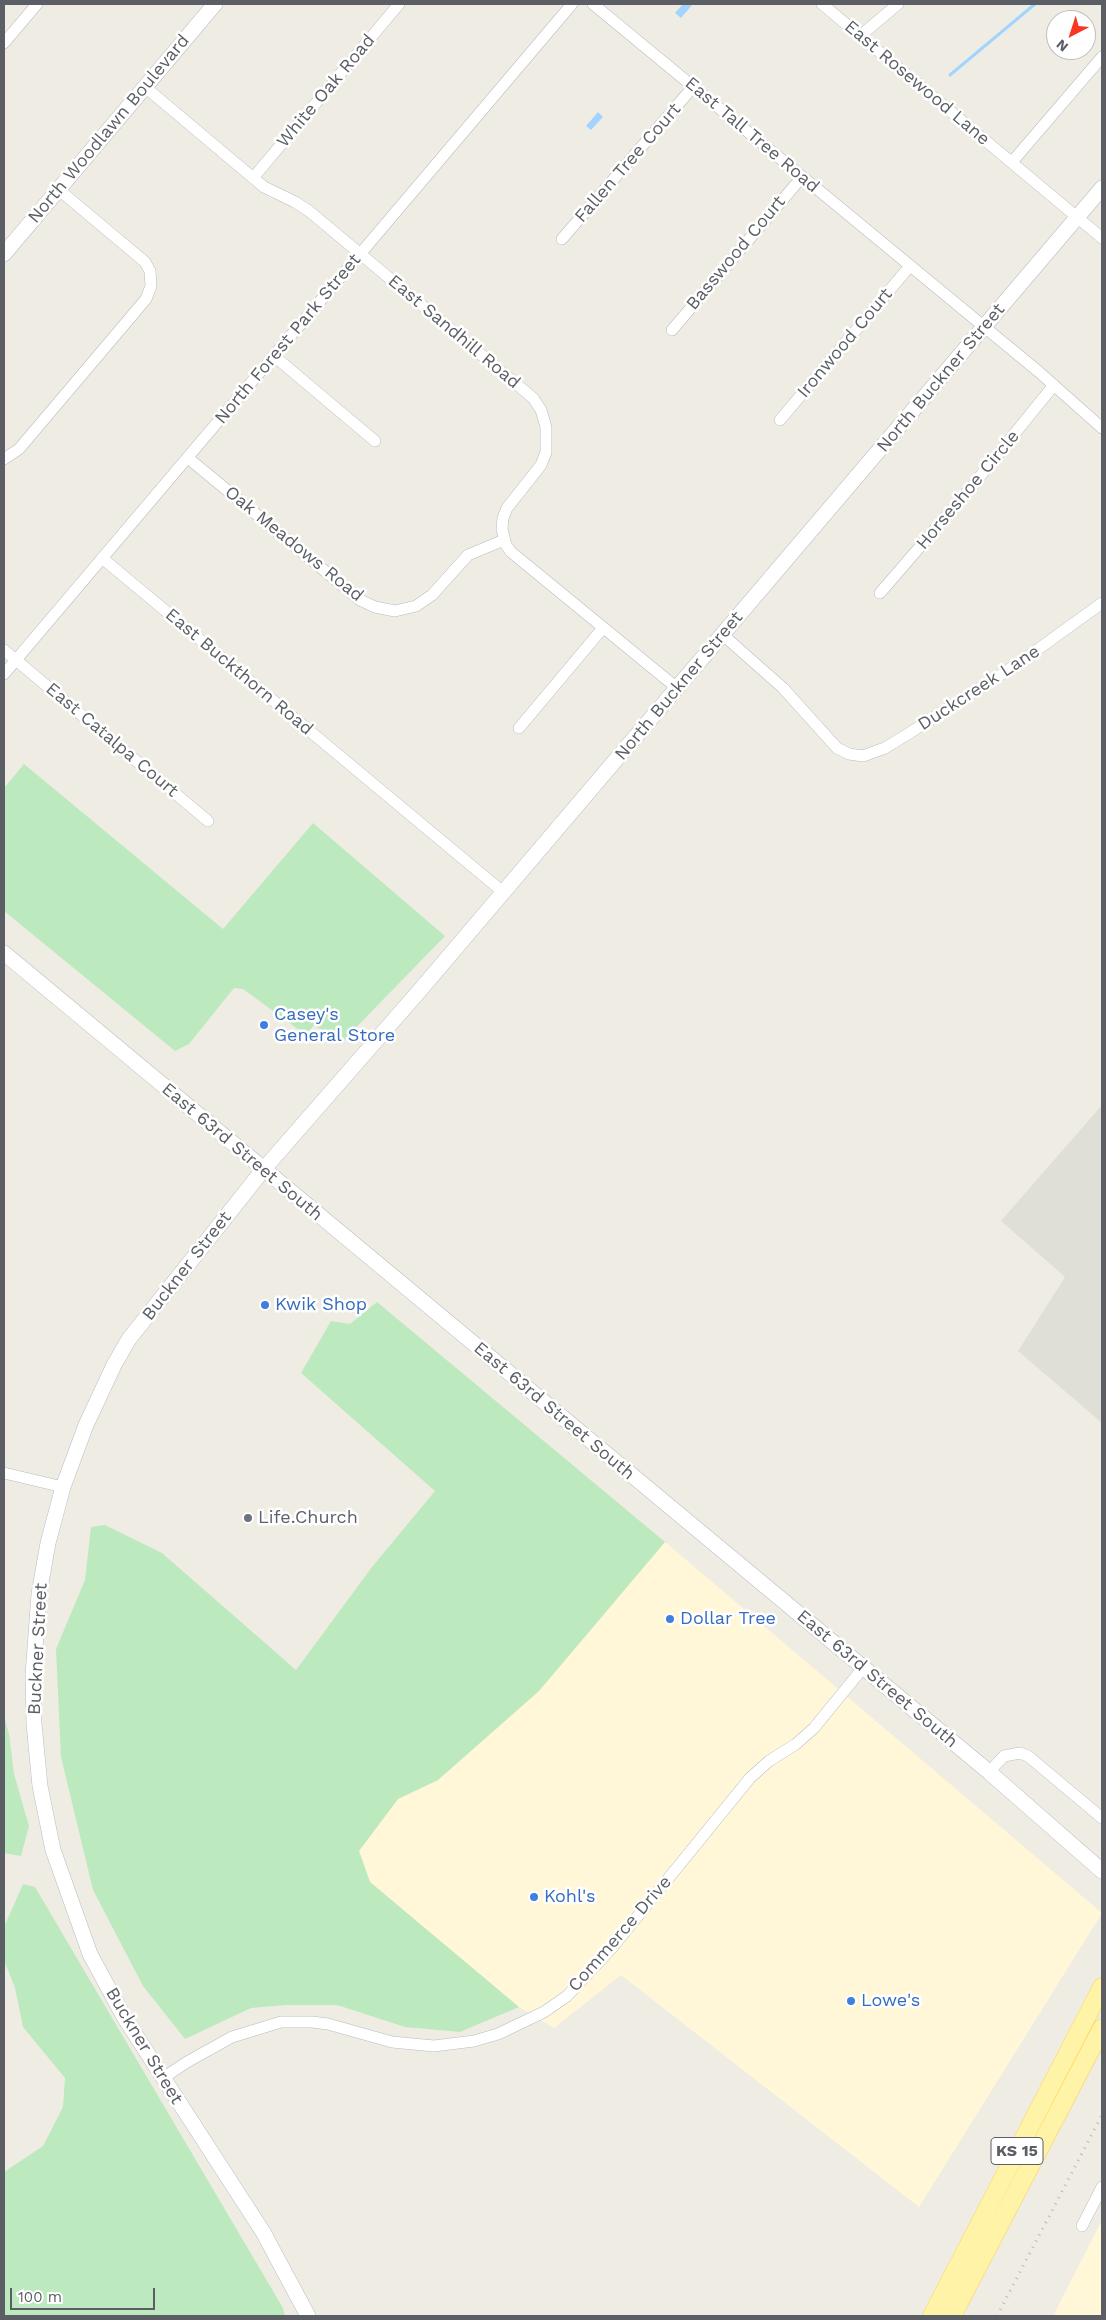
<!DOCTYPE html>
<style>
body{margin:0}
#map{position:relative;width:1106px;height:2320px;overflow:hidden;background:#efede3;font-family:"Work Sans",sans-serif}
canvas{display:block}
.frame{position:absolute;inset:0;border:5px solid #5b5f65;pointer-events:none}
.north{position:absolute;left:1046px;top:10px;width:50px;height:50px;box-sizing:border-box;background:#fff;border:1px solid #bdbfc1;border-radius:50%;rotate:220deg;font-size:14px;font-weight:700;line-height:20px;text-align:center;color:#5b5f65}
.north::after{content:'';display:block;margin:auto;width:18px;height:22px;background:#f73721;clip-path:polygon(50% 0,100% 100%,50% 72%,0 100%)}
.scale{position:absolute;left:10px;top:2288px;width:145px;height:22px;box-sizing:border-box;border:2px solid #5b5f65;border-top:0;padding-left:6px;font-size:15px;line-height:18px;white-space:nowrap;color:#5b5f65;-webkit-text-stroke:4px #fff;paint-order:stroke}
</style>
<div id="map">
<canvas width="1106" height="2320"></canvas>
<div class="frame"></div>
<div class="north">N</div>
<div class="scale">100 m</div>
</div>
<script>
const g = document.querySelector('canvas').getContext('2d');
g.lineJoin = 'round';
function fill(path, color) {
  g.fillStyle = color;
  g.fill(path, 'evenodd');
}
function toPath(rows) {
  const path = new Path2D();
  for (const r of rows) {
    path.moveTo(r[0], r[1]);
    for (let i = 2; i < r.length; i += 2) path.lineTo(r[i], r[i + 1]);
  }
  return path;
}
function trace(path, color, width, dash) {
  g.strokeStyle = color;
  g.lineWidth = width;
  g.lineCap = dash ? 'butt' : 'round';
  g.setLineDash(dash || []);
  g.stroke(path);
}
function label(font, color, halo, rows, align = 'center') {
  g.font = font + ' "Work Sans",sans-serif';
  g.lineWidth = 5;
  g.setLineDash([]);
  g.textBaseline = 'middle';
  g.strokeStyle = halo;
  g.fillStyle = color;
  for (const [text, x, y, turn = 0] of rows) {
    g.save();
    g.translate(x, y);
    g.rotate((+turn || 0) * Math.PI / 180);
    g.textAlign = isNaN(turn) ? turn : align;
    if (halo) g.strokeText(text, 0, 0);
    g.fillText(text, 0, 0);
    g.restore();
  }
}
fill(toPath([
 [665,1542,1102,1913,919,2207,621,1975,554,2028,519,2007,370,1882,359,1851,398,1799,438,1780,539,1691],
 [1102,2220,1102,2316,1053,2316]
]), '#fff7d8');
fill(toPath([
 [1102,1105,1102,1423,1018,1351,1065,1277,1001,1221]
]), '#dfded7');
fill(toPath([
 [24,764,223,929,313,823,445,936,341,1043,314,1025,306,1035,243,989,234,988,189,1044,175,1051,4,911,4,788],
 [377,1302,665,1542,539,1691,438,1780,398,1799,359,1851,370,1882,519,2007,460,2032,405,2027,337,2005,286,2005,251,2008,185,2039,143,1986,93,1890,61,1757,56,1649,85,1580,91,1527,105,1525,162,1553,296,1670,372,1567,435,1491,301,1373,331,1321,350,1324],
 [4,1716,9,1734,14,1774,29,1826,21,1856,4,1853],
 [23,1884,35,1887,283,2308,285,2316,4,2316,4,2172,43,2146,63,2107,65,2078,23,2027,15,1988,4,1960,4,1927]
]), '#bde9be');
fill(toPath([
 [683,4,692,5,681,18,675,13],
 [598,112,603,117,591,130,586,126]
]), '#a3d4ff');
trace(toPath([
 [950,75,1035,4]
]), '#a3d4ff', 3);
const street = toPath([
 [593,4,1039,372,1102,428],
 [822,4,1102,238],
 [860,36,898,4],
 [4,43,37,4],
 [145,87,264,187,295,202,309,211,533,398,541,410,546,427,546,452,541,465,507,508,503,518,502,529,506,545,511,552,677,688],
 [1012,162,1102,57],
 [253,178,399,4],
 [562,239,693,87],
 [672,330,802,177],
 [274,356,375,441],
 [780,420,910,266],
 [188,458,360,600,375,607,395,611,416,606,432,595,468,555,504,540],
 [4,459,19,449,146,299,151,286,150,271,145,262,58,189],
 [102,558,503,892],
 [880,593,969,490,1054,385],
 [723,635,783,688,837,748,849,754,863,756,885,748,911,732,1019,663,1102,603],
 [4,650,208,821],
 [4,674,572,4],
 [519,728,603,628],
 [4,1473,63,1487],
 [989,1772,1004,1756,1020,1753,1028,1756,1102,1818],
 [163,2078,187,2062,232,2037,281,2022,312,2022,328,2024,392,2042,434,2046,474,2041,498,2034,544,2012,567,1996,611,1949,750,1778,769,1761,796,1744,814,1728,863,1668],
 [1082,2226,1102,2187]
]);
const secondary = toPath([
 [4,254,215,4],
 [4,953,989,1772,1102,1871],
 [308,2316,263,2232,124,2017,90,1954,53,1850,40,1786,34,1724,33,1675,39,1594,48,1543,63,1487,86,1425,114,1365,129,1339,263,1170,421,989,1102,188]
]);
const primary = toPath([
 [932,2316,1102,1987],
 [952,2316,1102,2028]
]);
trace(street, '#b8bbc0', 12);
trace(secondary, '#b8bcc2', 16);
trace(primary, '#fdd14e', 19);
trace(street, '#fff', 11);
trace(secondary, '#fff', 15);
trace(primary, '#fff3a8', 18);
trace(toPath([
 [997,2316,1102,2115]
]), '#b6b7b8', 3, [1, 6]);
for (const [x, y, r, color] of [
 [264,1025,5,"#3f7fe0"],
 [265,1305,5,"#3f7fe0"],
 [248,1518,5,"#6b7280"],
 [670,1619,5,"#3f7fe0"],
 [534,1897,5,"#3f7fe0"],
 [851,2001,5,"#3f7fe0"]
]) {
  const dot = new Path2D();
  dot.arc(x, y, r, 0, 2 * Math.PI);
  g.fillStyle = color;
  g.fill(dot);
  trace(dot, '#fff', 2);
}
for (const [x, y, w] of [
 [1017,2151,52]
]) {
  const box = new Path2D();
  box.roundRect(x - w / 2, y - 13.5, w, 27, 4);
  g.fillStyle = '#fff';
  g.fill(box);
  trace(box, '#5b5f65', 1);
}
label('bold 16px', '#5b5f65', null, [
 ["KS 15",1017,2151]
]);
label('18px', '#5b5f65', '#fff', [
 ["East Rosewood Lane",917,83,40],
 ["White Oak Road",326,91,-50],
 ["North Woodlawn Boulevard",109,129,-50],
 ["East Tall Tree Road",752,135,40],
 ["Fallen Tree Court",628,163,-49],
 ["Basswood Court",736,253,-50],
 ["East Sandhill Road",454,332,40],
 ["North Forest Park Street",288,339,-50],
 ["Ironwood Court",845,343,-50],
 ["North Buckner Street",941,378,-50],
 ["Horseshoe Circle",968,490,-50],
 ["Oak Meadows Road",294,544,39],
 ["East Buckthorn Road",239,672,40],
 ["North Buckner Street",679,686,-50],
 ["Duckcreek Lane",979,688,-33],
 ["East Catalpa Court",112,740,40],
 ["East 63rd Street South",242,1152,40],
 ["Buckner Street",187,1266,-52],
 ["East 63rd Street South",554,1411,40],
 ["Buckner Street",38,1649,-87],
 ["East 63rd Street South",877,1679,40],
 ["Commerce Drive",620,1934,-49],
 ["Buckner Street",144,2046,59]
]);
label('18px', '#366cbe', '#fff', [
 ["Casey's",274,1015],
 ["General Store",274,1036],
 ["Kwik Shop",275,1305],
 ["Dollar Tree",680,1619],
 ["Kohl's",544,1897],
 ["Lowe's",861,2001]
], 'left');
label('18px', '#5b616d', '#fff', [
 ["Life.Church",258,1518]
], 'left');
</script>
